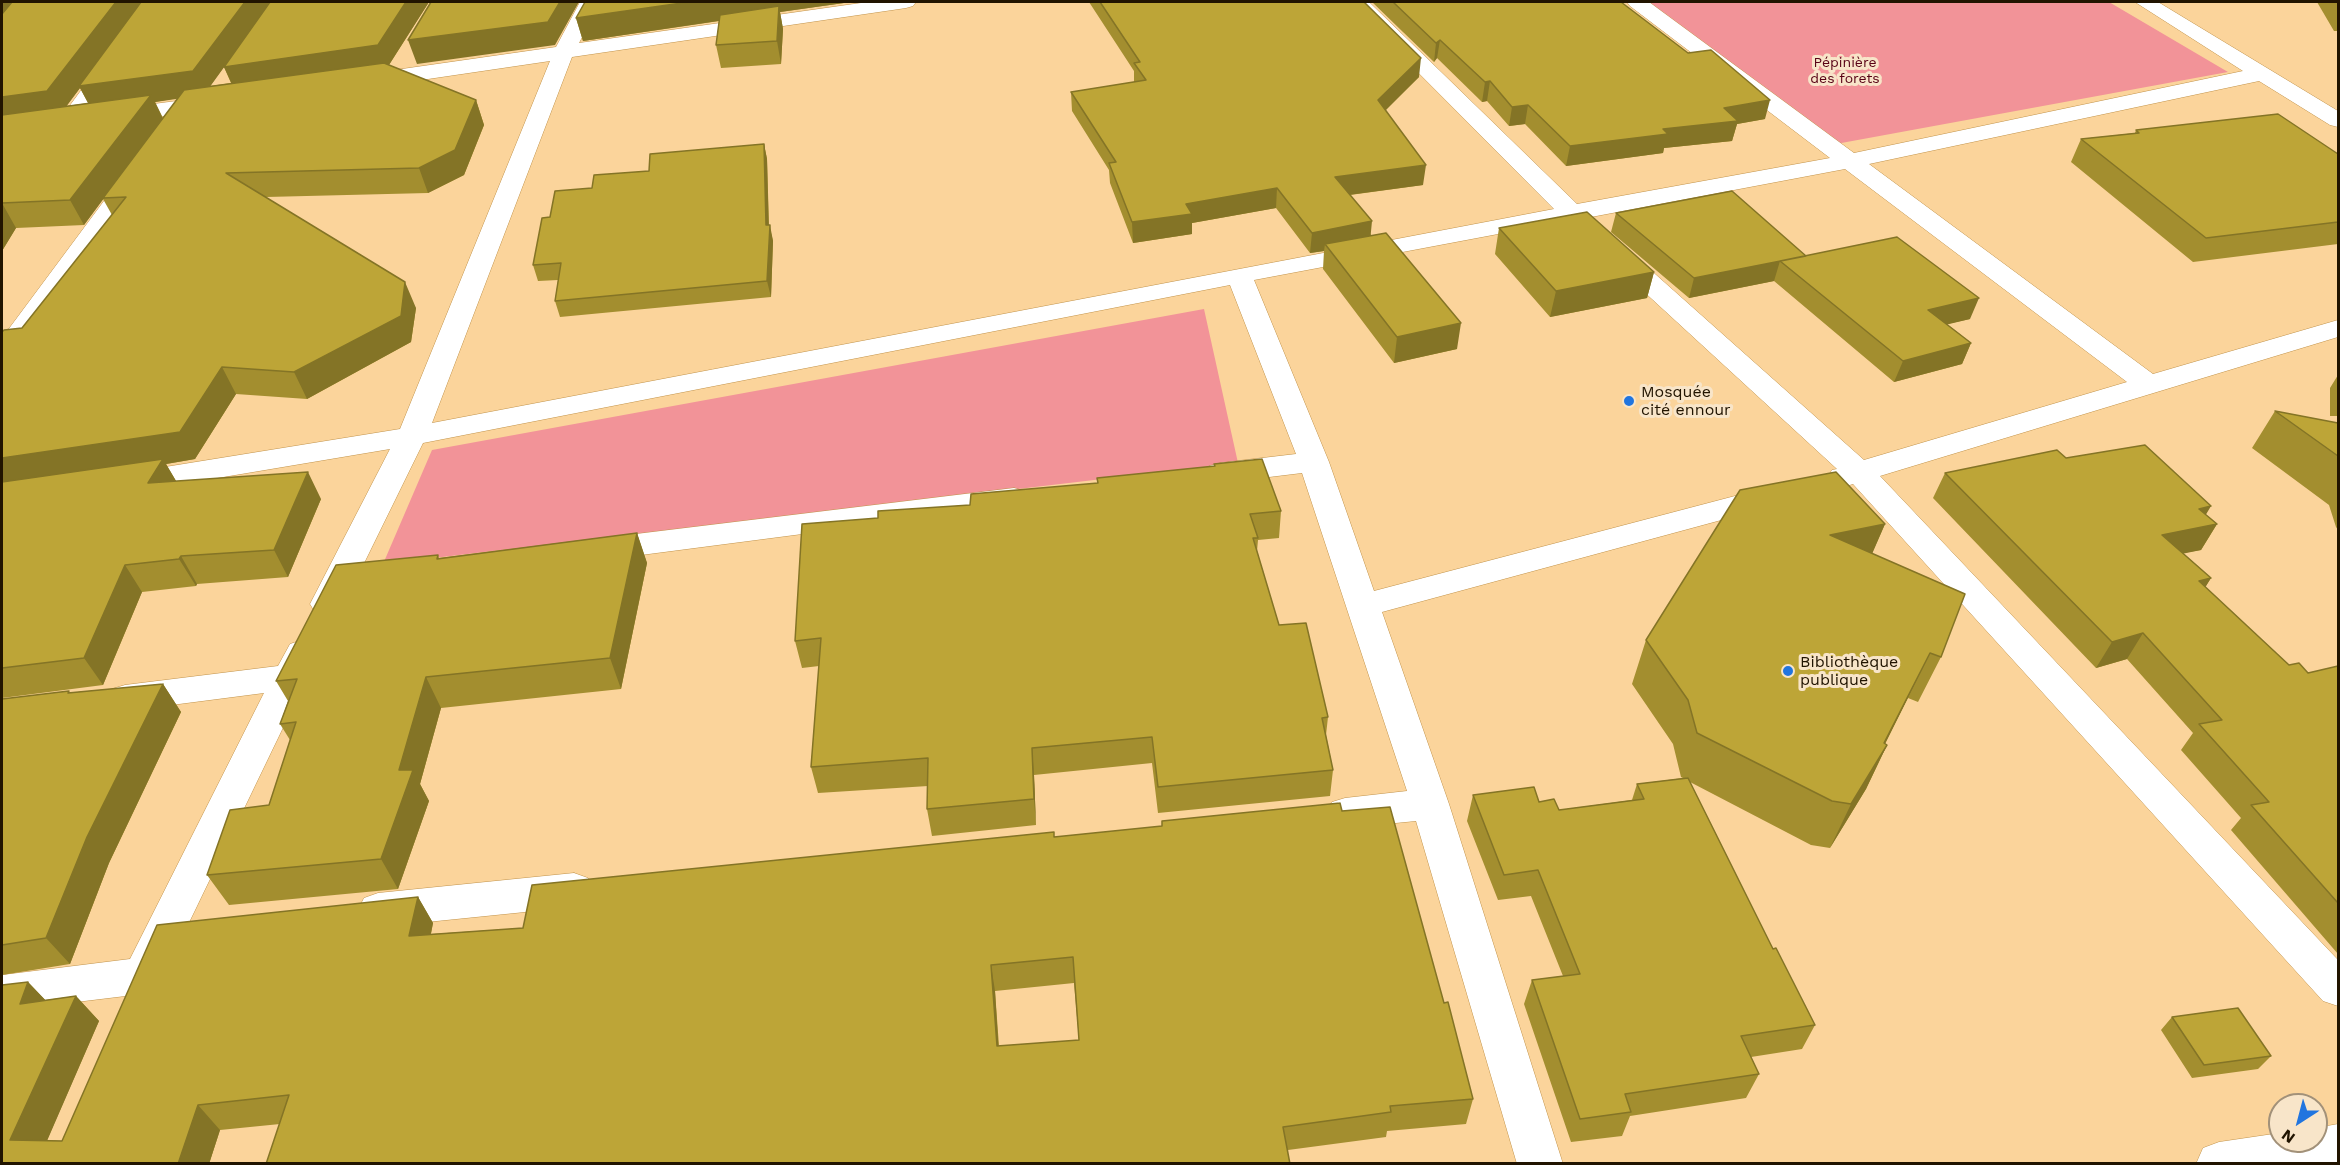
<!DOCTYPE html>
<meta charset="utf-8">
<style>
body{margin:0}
#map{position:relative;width:2340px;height:1165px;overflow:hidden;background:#fbd49b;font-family:"Work Sans",sans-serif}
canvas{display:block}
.frame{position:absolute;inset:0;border:3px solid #211400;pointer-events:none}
.north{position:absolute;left:2268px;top:1093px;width:60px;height:60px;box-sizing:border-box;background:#f8e5c9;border:2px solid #a29179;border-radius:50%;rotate:216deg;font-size:16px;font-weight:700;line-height:24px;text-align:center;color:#211400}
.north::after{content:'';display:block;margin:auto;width:21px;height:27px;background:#2175df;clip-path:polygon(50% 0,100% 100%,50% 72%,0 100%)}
</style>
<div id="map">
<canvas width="2340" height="1165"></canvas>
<div class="frame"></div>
<div class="north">N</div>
</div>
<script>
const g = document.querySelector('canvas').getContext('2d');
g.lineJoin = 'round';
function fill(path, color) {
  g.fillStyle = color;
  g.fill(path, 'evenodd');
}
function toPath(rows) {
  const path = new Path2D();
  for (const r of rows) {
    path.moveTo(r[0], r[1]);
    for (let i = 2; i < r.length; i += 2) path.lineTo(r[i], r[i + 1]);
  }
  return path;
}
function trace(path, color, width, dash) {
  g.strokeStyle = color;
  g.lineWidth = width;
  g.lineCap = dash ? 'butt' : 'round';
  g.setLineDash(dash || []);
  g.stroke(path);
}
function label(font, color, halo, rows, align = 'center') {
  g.font = font + ' "Work Sans",sans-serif';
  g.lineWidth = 6;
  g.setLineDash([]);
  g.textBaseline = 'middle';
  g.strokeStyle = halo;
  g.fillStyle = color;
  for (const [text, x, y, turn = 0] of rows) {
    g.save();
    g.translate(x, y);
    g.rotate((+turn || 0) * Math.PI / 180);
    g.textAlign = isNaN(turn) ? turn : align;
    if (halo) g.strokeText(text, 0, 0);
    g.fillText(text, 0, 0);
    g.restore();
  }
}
fill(toPath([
 [1634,2,2109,2,2228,72,1825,146],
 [1204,309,1238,463,383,564,432,450]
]), '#f29398');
const minor = toPath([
 [146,2,166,2,76,128,60,128,57,123,146,2],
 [580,2,600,2,579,43,868,2,916,2,913,6,906,8,572,57,432,423,1554,209,1348,2,1369,2,1577,204,1830,158,1630,6,1627,2,1649,2,1854,153,2243,71,2135,2,2158,2,2338,111,2338,127,2330,125,2259,81,1869,164,2153,374,2338,320,2338,337,1880,476,2338,960,2338,1006,2323,1001,1853,484,1843,487,1832,484,1828,477,1832,470,1837,469,1567,221,1254,280,1329,462,1374,591,1773,486,1784,489,1789,496,1784,503,1382,612,1449,804,1563,1164,1517,1164,1416,821,1345,828,1332,824,1326,813,1332,802,1345,798,1407,791,1302,473,1220,483,1209,480,1205,473,1209,466,1220,463,1296,454,1230,285,423,443,344,604,339,612,327,616,315,612,310,604,390,449,128,493,117,490,113,483,117,476,128,473,400,429,550,61,367,88,359,86,356,81,359,76,367,74,556,47,580,2],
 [1845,169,2127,382,1864,460,1591,217,1845,169],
 [215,96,223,98,226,103,223,108,115,123,107,121,104,116,107,111,115,109,215,96],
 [136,168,145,170,148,175,12,363,2,365,2,338,127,170,136,168],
 [1014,488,1025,491,1030,498,1025,505,595,561,584,558,579,550,584,542,595,539,1014,488],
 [302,640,314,644,319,653,157,989,142,994,2,1011,2,975,130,959,264,693,125,711,112,707,107,698,112,689,125,685,278,666,290,644,302,640],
 [574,873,588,878,594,890,588,902,574,907,378,927,364,922,358,910,364,898,378,893,574,873],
 [2338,1124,2338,1164,2196,1164,2203,1148,2219,1142,2280,1133,2280,1141,2316,1141,2316,1128,2338,1124]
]);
trace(minor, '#c1934b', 1);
fill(minor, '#fff');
fill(toPath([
 [2,2,429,2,389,65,476,100,484,125,464,175,428,193,266,197,416,308,411,342,307,399,236,394,195,459,166,464,176,481,321,499,288,577,197,584,196,586,142,592,103,685,2,698,2,332,22,328,112,215,103,199,84,225,16,228,2,251],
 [239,46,224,67,231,83,210,86],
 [80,88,88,103,66,106],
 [178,98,163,118,155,102],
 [585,2,851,2,780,12,783,29,781,64,721,68,716,45,719,21,583,41,576,18],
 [1089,2,1364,2,1419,77,1385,110,1423,185,1350,195,1371,235,1457,349,1394,363,1323,269,1324,251,1310,253,1276,208,1192,223,1192,234,1133,243,1110,183,1109,170,1072,111,1071,92,1134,82,1134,71],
 [1372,2,1621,2,1765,119,1737,124,1732,141,1664,148,1663,153,1566,166,1525,124,1509,126,1487,101,1482,102,1437,58,1434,62],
 [2317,2,2338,2,2338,31,2334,31],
 [2136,130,2338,154,2338,244,2193,262,2071,162,2081,139,2135,133],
 [764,144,767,159,769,225,773,241,771,297,560,317,555,301,558,280,538,281,533,265,550,217,592,188,649,171],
 [1616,213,1806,256,1970,319,1947,324,1971,343,1962,364,1894,382,1774,281,1689,298,1611,232],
 [1499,228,1654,272,1647,298,1550,317,1495,254],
 [2338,375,2338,416,2330,416,2330,388],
 [2275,411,2338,423,2338,530,2336,527,2329,505,2252,448],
 [2066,458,2206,515,2217,524,2201,550,2183,553,2211,578,2205,587,2289,665,2308,673,2338,666,2338,954,2231,830,2241,818,2181,750,2193,733,2127,659,2096,668,1933,498,1945,473],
 [1214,464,1281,511,1279,538,1258,540,1257,551,1279,625,1328,717,1326,735,1333,770,1330,796,1158,813,1152,763,1034,775,1036,825,932,836,927,809,928,786,818,793,811,767,819,666,802,668,795,641,878,518,970,505,1097,483,1097,478,1214,466],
 [1885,524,1872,553,1941,657,1918,702,1908,698,1885,744,1887,745,1866,789,1830,848,1811,845,1690,782,1773,949,1815,1025,1802,1049,1751,1057,1759,1074,1746,1098,1630,1116,1622,1136,1571,1142,1524,1004,1532,980,1563,976,1531,896,1498,900,1467,821,1473,795,1539,802,1559,810,1632,800,1637,784,1683,778,1681,777,1673,744,1632,684,1646,640],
 [637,533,647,563,621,689,441,708,420,784,429,801,398,889,229,905,207,875,269,805,290,740,280,724,288,701,276,681,438,555,439,558],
 [163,684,181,712,109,863,70,964,2,975,2,699],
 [1342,811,1444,1003,1473,1099,1466,1124,1387,1131,1386,1137,1288,1150,280,1124,220,1130,209,1164,2,1164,28,982,45,1000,76,996,99,1021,47,1140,62,1141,418,897,433,923,431,934,523,928,1054,837],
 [1074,983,1079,1040,999,1046,995,991],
 [2172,1017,2271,1056,2258,1069,2192,1078,2161,1030]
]), '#a38e2f');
fill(toPath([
 [2,2,18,2,2,21],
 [116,2,271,2,204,95,155,102,163,119,84,225,70,200,92,110,80,88,60,115,2,123,2,97],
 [406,2,429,2,387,68,235,91,224,67],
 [560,2,579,2,555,45,417,64,408,40],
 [689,2,851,2,780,12,783,29,781,64,777,41,779,12,583,41,576,18],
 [1440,40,1437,58,1434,62,1436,43],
 [1421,58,1419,77,1376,120,1378,100],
 [1490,81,1487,101,1482,102,1485,82],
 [476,100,484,125,464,175,428,193,419,168],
 [1770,100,1765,119,1737,124,1732,141,1664,148,1663,153,1566,166,1570,146,1724,108],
 [1528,105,1525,124,1509,126,1512,107],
 [764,144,767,159,769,238,770,225,773,241,771,297,767,281],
 [1426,165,1423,185,1333,197,1335,177],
 [1277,188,1276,208,1192,223,1192,234,1133,243,1132,222,1186,204],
 [2,203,16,228,2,251],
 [1372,221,1370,242,1325,244,1324,251,1310,253,1312,233],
 [1780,261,1774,281,1689,298,1694,278],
 [1654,272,1647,298,1550,317,1556,291],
 [405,282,416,308,411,342,307,399,294,372],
 [1979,298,1970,319,1920,331,1928,310],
 [1461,323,1457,349,1394,363,1397,337],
 [1971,343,1962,364,1894,382,1903,361],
 [222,367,236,394,195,459,166,464,179,486,2,487,2,458],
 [308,472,321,499,288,577,274,550],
 [2211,506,2198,528,2217,524,2201,550,2147,561,2162,535,2199,509],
 [1885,524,1866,568,1830,535],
 [637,533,647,563,621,689,610,658],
 [181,556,197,584,196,586,179,559],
 [125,565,142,592,103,685,84,658],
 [2211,578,2195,604,2199,581],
 [2143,633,2127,659,2096,668,2112,642],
 [1930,653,1869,776,1887,745,1866,789,1830,848,1851,804],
 [426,677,441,708,420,784,429,801,398,889,381,859,399,770],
 [163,684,181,712,109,863,70,964,46,938,87,837],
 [1032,748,1034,775,1036,825,1034,799],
 [418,897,433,923,425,962,409,936],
 [991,965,995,991,1000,1072,997,1046],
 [28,982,53,1008,20,1004],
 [76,996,99,1021,37,1164,10,1140],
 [198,1105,220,1130,209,1164,178,1164]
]), '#847426');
const building = toPath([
 [12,2,116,2,47,91,2,97,2,14,12,2],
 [141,2,245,2,193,71,79,86,141,2],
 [270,2,406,2,378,45,224,67,270,2],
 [431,2,560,2,548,22,408,40,431,2],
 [585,2,689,2,576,18,585,2],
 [1100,2,1364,2,1421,58,1378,100,1426,165,1335,177,1372,221,1312,233,1277,188,1186,204,1192,214,1132,222,1109,163,1116,162,1071,92,1146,80,1134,63,1140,62,1100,2],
 [1393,2,1621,2,1688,53,1711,50,1770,100,1724,108,1738,121,1663,129,1668,134,1570,146,1528,105,1512,107,1490,81,1485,82,1440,40,1436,43,1393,2],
 [779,6,777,41,716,45,720,15,779,6],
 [384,63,476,100,455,150,419,168,226,173,405,282,401,316,294,372,222,367,180,432,2,458,2,332,4,330,22,328,126,197,103,198,184,90,384,63],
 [151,95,70,200,2,203,2,115,151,95],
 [2278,114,2338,154,2338,222,2206,238,2081,139,2139,133,2136,130,2278,114],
 [764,144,766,225,770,225,767,281,555,301,561,263,533,265,542,218,550,217,555,191,592,188,594,175,649,171,650,154,764,144],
 [1732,191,1806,256,1694,278,1616,213,1732,191],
 [1587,212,1654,272,1556,291,1499,228,1587,212],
 [1386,233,1461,323,1397,337,1325,244,1386,233],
 [1897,237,1979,298,1928,310,1971,343,1903,361,1780,261,1897,237],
 [2275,411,2338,423,2338,456,2275,411],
 [2145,445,2211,506,2199,509,2217,524,2162,535,2211,578,2199,581,2289,665,2299,663,2308,673,2338,666,2338,903,2251,805,2269,802,2199,724,2222,720,2143,633,2112,642,1945,473,2057,450,2066,458,2145,445],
 [163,459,148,483,308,472,274,550,181,556,179,559,125,565,84,658,2,668,2,482,163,459],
 [1262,459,1281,511,1250,514,1258,538,1253,538,1279,625,1306,623,1328,717,1322,718,1333,770,1158,787,1152,737,1032,748,1034,799,927,809,928,758,811,767,821,638,795,641,802,524,878,518,878,511,970,505,971,494,1098,483,1097,478,1215,466,1214,464,1262,459],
 [1836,472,1885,524,1830,535,1965,594,1941,657,1930,653,1884,743,1887,745,1851,804,1832,801,1697,733,1688,700,1646,640,1740,490,1836,472],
 [637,533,610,658,426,677,399,770,413,770,381,859,207,875,230,810,269,805,296,722,280,724,297,679,276,681,336,565,438,555,437,559,637,533],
 [163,684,87,837,46,938,2,945,2,699,69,691,68,693,163,684],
 [1688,778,1773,949,1776,948,1815,1025,1741,1036,1759,1074,1625,1094,1631,1112,1580,1119,1532,980,1580,974,1538,870,1504,875,1473,795,1534,787,1539,802,1554,799,1559,810,1644,799,1637,784,1688,778],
 [1340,803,1342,811,1390,807,1444,1003,1448,1002,1473,1099,1390,1106,1391,1112,1283,1127,1290,1164,266,1164,289,1095,198,1105,178,1164,2,1164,2,985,28,982,20,1004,76,996,10,1140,62,1141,157,925,418,897,409,936,523,928,532,885,1054,832,1054,837,1162,826,1162,821,1340,803],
 [1073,957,1079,1040,997,1046,991,965,1073,957],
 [2238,1008,2271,1056,2204,1065,2172,1017,2238,1008]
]);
fill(building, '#bda537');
trace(building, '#847426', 1.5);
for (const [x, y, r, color] of [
 [1629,401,6,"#2175df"],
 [1788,671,6,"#2175df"]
]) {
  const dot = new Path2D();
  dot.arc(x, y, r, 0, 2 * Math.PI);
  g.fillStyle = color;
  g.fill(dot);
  trace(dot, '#f8e5c9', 2);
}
label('14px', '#570115', '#f8e5c9', [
 ["Pépinière",1845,63],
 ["des forets",1845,79]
]);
label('16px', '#211400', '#f8e5c9', [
 ["Mosquée",1641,392],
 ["cité ennour",1641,410],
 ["Bibliothèque",1800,662],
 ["publique",1800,680]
], 'left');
</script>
